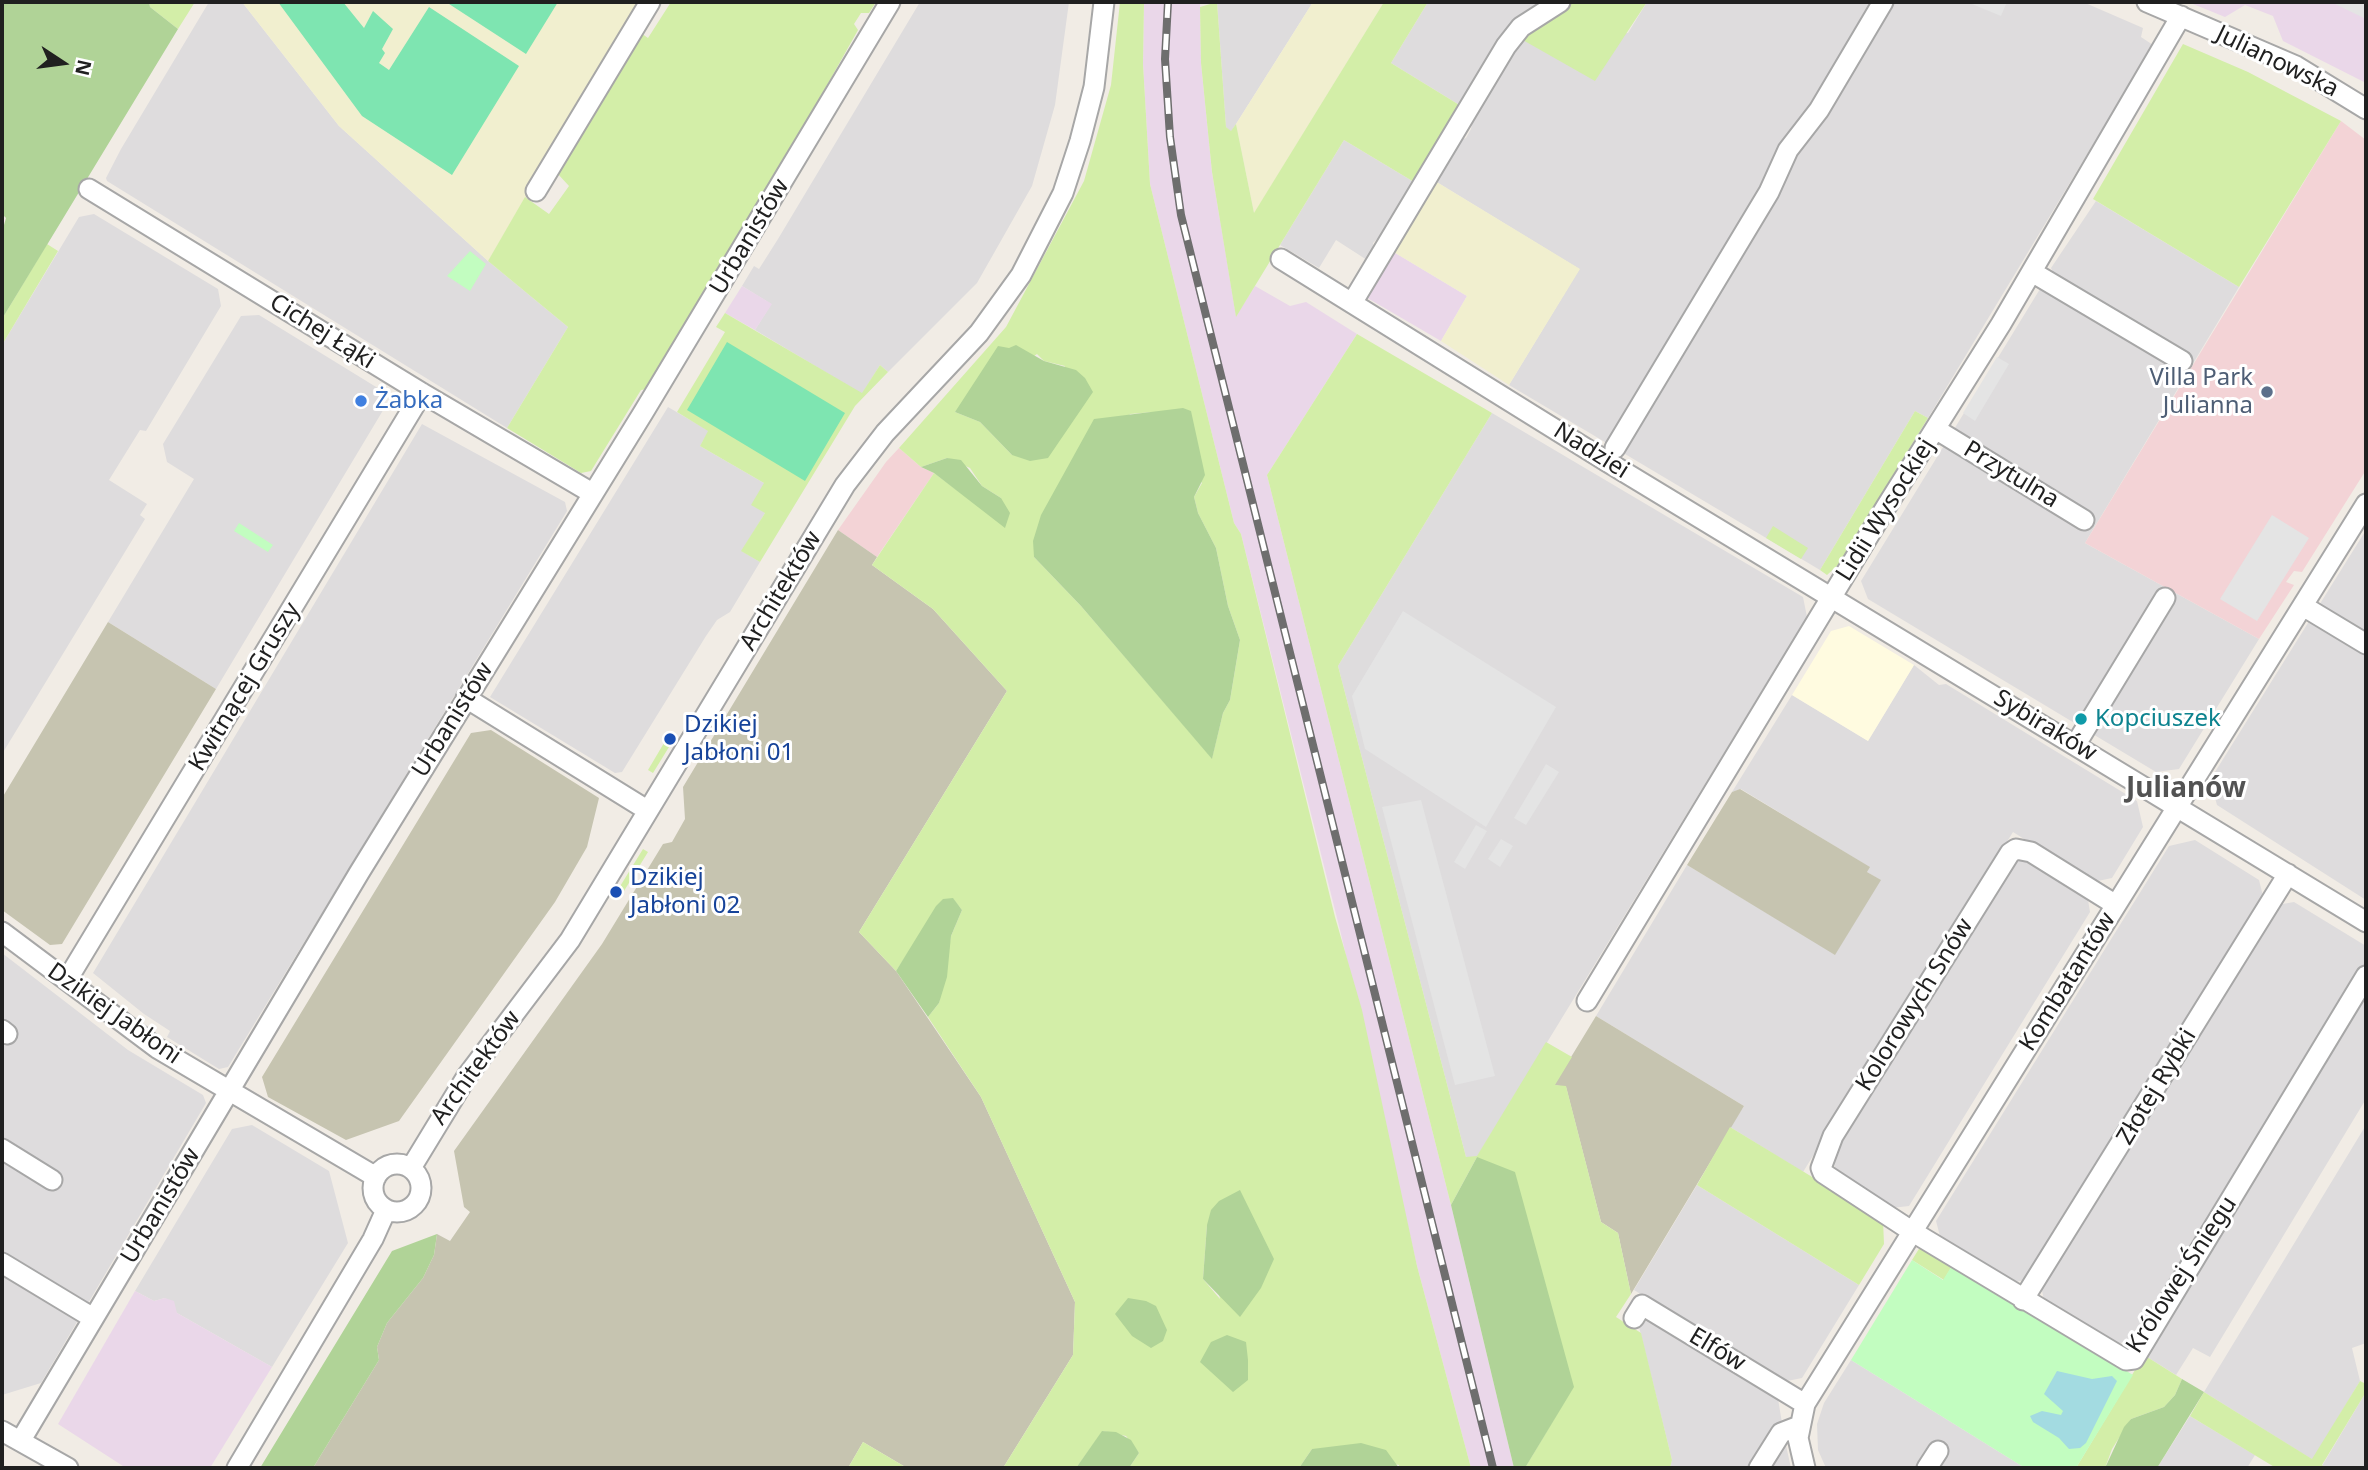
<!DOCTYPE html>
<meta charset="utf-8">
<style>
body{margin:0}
#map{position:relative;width:2368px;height:1470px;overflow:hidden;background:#f1ece5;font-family:"Noto Sans",sans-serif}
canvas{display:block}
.frame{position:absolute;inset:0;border:4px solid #202020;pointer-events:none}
.north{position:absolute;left:28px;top:28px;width:70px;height:70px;-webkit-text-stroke:5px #fff;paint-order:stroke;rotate:103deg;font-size:19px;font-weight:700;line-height:28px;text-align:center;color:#202020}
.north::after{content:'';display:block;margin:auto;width:24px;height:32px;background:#202020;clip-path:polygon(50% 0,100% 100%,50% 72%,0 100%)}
</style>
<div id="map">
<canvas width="2368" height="1470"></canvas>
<div class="frame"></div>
<div class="north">N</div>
</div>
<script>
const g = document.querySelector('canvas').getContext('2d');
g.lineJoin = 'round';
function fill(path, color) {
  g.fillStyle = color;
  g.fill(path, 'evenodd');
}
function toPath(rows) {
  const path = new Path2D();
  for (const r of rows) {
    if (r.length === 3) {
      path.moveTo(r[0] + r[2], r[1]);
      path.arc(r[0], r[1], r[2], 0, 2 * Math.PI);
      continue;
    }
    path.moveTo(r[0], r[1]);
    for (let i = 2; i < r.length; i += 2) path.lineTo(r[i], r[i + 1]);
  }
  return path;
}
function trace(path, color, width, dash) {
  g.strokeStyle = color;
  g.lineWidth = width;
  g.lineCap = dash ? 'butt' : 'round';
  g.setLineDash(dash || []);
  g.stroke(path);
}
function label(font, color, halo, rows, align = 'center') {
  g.font = font + ' "Noto Sans",sans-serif';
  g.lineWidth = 6;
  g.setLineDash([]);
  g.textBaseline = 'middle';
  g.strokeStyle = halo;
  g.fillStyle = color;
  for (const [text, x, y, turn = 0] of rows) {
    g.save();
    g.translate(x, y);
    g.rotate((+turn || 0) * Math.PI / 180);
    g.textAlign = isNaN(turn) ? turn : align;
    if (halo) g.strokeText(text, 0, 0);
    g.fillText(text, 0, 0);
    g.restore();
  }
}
fill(toPath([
 [209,2,242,2,339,126,488,261,568,327,507,428,107,181,106,178,121,149],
 [920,2,1069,2,1055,105,1032,186,977,283,888,372,880,365,862,394,755,330,771,304,742,286,754,266,759,269,778,239],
 [1217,2,1313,2,1231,132,1226,127],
 [1428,2,1546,2,1507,28,1461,106,1391,63],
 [1647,2,2083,2,2143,28,2141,37,2153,45,1928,418,1915,411,1820,570,1509,385,1579,269,1435,181,1459,140,1466,138,1471,129,1473,117,1521,39,1628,33],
 [1344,140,1414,182,1385,231,1373,243,1374,249,1367,260,1336,240,1319,268,1280,245],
 [2096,201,2239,287,2085,543,2259,639,2179,769,2156,772,1868,599,1861,581,2040,289,2046,287,2054,274,2051,268],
 [94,214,218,289,221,306,146,431,140,430,109,480,147,504,140,515,145,519,2,754,2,345,79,217],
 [259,315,381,390,385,407,216,689,108,622,194,479,167,462,163,444,241,316],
 [668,407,709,431,700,446,764,483,765,513,742,551,760,562,730,612,717,620,706,636,622,772,615,773,490,697],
 [1492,413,1803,597,1807,617,1477,1157,1466,1157,1338,666],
 [422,424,565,502,567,511,228,1067,219,1069,167,1037,170,1031,144,1014,93,973],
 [2366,530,2366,900,2217,805,2210,780],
 [1914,665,1939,685,1946,684,2137,801,2143,827,2112,878,2093,882,2013,832,1803,1172,1730,1127,1744,1106,1596,1016,1687,865,1835,954,1880,880,1867,872,1869,867,1741,789,1732,792,1792,695,1868,741],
 [2195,840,2259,880,2264,900,2030,1279,2010,1283,1941,1240,1936,1221,2169,846],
 [2030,858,2087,894,2090,912,1909,1206,1891,1208,1835,1171,1833,1150,2012,862],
 [2294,902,2366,946,2366,964,2137,1337,2118,1344,2045,1305,2041,1286,2277,905],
 [2,953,128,1050,203,1095,206,1103,41,1383,2,1395],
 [2366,991,2366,1099,2210,1357,2193,1348,2176,1375,2144,1355],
 [252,1125,329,1171,348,1243,272,1367,177,1313,165,1298,154,1301,135,1291,232,1129],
 [2366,1125,2366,1343,2352,1348,2360,1381,2313,1460,2204,1392],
 [1697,1185,1859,1285,1802,1378,1782,1382,1634,1290],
 [1652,1320,1778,1399,1782,1423,1751,1468,1670,1468,1672,1460,1638,1323],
 [1851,1360,2025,1468,1826,1468,1818,1450,1817,1424,1824,1403],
 [2366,1392,2366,1468,2326,1468,2322,1466],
 [2190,1416,2255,1455,2247,1468,2157,1468],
 [1785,1441,1791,1468,1767,1468]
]), '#dedcdd');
fill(toPath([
 [2341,121,2366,140,2366,470,2302,572,2294,571,2286,582,2294,585,2259,639,2085,543],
 [899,448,921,467,934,473,877,557,838,530,886,462]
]), '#f3d3d6');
fill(toPath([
 [1144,2,1200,2,1201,63,1212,172,1236,316,1255,286,1290,306,1306,302,1357,334,1267,475,1451,1205,1514,1468,1471,1468,1417,1266,1341,934,1241,534,1234,523,1150,184,1143,64],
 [2188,2,2366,2,2366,83,2283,41,2273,16,2245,5,2225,17],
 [1392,251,1467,296,1441,341,1364,296],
 [742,286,772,304,755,330,725,313],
 [135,1291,154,1301,165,1298,174,1301,177,1313,272,1367,210,1468,126,1468,58,1424]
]), '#ead7e9');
fill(toPath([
 [1849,626,1914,665,1868,741,1792,695,1831,631]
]), '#fffbe0');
fill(toPath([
 [838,530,877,557,872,565,933,609,1007,691,859,932,896,971,981,1097,1075,1302,1073,1355,1003,1468,907,1468,863,1442,848,1468,313,1468,379,1360,377,1347,387,1323,423,1278,434,1255,437,1234,450,1241,470,1212,464,1207,454,1151,602,944,663,844,672,842,685,819,683,787],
 [108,622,216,689,62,944,50,945,2,910,2,798],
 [491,730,599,798,587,847,555,902,399,1121,346,1140,268,1097,262,1077,471,733],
 [1740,789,1870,867,1867,872,1881,880,1835,955,1687,865,1732,792],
 [1596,1016,1744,1106,1631,1294,1618,1233,1601,1222,1566,1087,1554,1085]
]), '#c6c4b0');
fill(toPath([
 [242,2,645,2,488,261,339,126],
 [1313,2,1384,2,1254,214,1236,124],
 [1435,181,1580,269,1509,385,1441,341,1467,296,1392,251]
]), '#f1efcf');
fill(toPath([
 [149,2,195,2,178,29,150,7],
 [671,2,876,2,869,13,861,13,854,24,858,30,812,112,647,389,641,390,591,471,581,473,507,428,568,327,488,261,525,197,549,214,569,186,557,173,638,31,648,38],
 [1120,2,1144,2,1143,64,1150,184,1234,523,1241,534,1335,917,1362,1010,1417,1266,1471,1468,1399,1468,1399,1465,1312,1449,1299,1468,1129,1468,1139,1453,1126,1436,1103,1431,1076,1468,1003,1468,1073,1355,1075,1302,981,1097,928,1017,939,1003,951,936,962,910,953,899,943,900,896,971,859,932,1007,691,933,609,872,565,934,473,965,496,1001,498,982,486,970,468,947,458,921,467,899,448,1006,327,1084,181,1111,85],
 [1037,354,1044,361,1065,366,1012,455,980,422,955,412],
 [1153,412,1202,483,1194,497,1198,513,1216,548,1228,606,1240,640,1230,700,1223,713,1212,758,1081,606,1034,557,1130,414],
 [1207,1225,1220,1299,1203,1279],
 [1217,2,1226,127,1231,131,1236,124,1254,213,1384,2,1428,2,1391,63,1461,106,1414,182,1344,140,1236,317,1212,172,1201,63,1200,7],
 [1574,2,1647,2,1595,81,1521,39],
 [2183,44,2248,72,2341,121,2239,287,2093,199],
 [47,244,58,251,2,345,2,319],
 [725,313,862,393,880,365,888,372,855,406,760,562,741,551,765,513,751,505,764,483,700,446,708,431,677,412,725,332,716,327],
 [1357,334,1492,413,1338,666,1466,1157,1477,1156,1546,1042,1572,1057,1555,1085,1566,1086,1601,1222,1618,1233,1631,1294,1616,1317,1641,1333,1672,1460,1670,1468,1525,1468,1573,1387,1477,1157,1451,1205,1267,475],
 [1915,411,1928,418,1838,565,1827,575,1820,570],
 [1773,526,1808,548,1801,559,1766,538],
 [664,743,669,747,653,773,648,770],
 [643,849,648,852,624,891,619,888],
 [1730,1127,1883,1220,1884,1244,1859,1285,1697,1185],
 [1922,1244,1953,1264,1944,1280,1912,1260],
 [2144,1355,2182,1379,2175,1395,2164,1407,2131,1419,2112,1449,2105,1468,2076,1468],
 [2360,1381,2366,1384,2366,1392,2322,1465,2326,1468,2276,1468,2190,1416,2204,1392,2312,1459],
 [863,1442,907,1468,848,1468]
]), '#d3eea8');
fill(toPath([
 [2,2,149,2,150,7,178,29,2,319,2,232,6,218,2,214],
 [1016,345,1044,361,1076,370,1085,378,1093,392,1048,458,1030,461,1012,455,980,422,955,412,998,346,1009,348],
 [1183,408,1191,411,1205,475,1194,497,1198,513,1216,548,1228,606,1240,640,1230,700,1223,713,1212,759,1081,606,1034,557,1033,541,1041,515,1094,419],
 [947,458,961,460,982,486,1001,498,1010,513,1005,528,934,473,921,467],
 [953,898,962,910,951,936,947,977,939,1003,928,1017,896,971,936,906,943,899],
 [1477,1157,1515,1172,1574,1387,1525,1468,1514,1468,1451,1205],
 [1240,1190,1274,1259,1261,1288,1240,1317,1203,1279,1207,1225,1211,1210,1219,1201],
 [437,1234,434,1255,423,1278,387,1323,377,1347,379,1360,313,1468,260,1468,392,1251],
 [1128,1298,1146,1301,1156,1306,1167,1330,1163,1341,1151,1348,1132,1336,1115,1314],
 [1227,1335,1246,1342,1248,1360,1248,1380,1233,1392,1200,1362,1211,1342],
 [2182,1379,2204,1392,2157,1468,2105,1468,2124,1427,2131,1419,2164,1407,2175,1395],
 [1102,1431,1116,1432,1131,1440,1139,1453,1129,1468,1076,1468],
 [1361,1443,1386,1450,1399,1468,1299,1468,1312,1449]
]), '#b0d397');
fill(toPath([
 [470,251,486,264,470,291,447,276],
 [239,523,273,545,268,552,234,531],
 [1912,1260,1943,1280,1953,1264,2133,1375,2076,1468,2025,1468,1851,1360]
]), '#c2fdc0');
fill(toPath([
 [278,2,343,2,364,28,373,11,393,29,382,49,385,53,379,63,389,70,429,7,519,66,452,175,362,116],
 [446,2,558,2,526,54],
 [727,342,845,413,805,481,687,410]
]), '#7ee5b1');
fill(toPath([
 [1967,2,2007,2,2001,16],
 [2331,2,2366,2,2366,19],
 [1997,357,2009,364,1975,421,1963,413],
 [2272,515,2309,538,2257,621,2220,599],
 [1403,611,1556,707,1486,827,1365,749,1352,696],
 [1546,764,1559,772,1526,825,1514,818],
 [1421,800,1495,1076,1455,1085,1382,807],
 [1476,825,1487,831,1465,869,1454,862],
 [1501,839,1513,846,1500,867,1488,859]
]), '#e4e4e4');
fill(toPath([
 [2057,1371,2092,1379,2112,1376,2117,1381,2086,1443,2080,1448,2069,1449,2059,1438,2033,1422,2030,1416,2042,1411,2061,1415,2063,1411,2044,1394]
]), '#a3dbe1');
const street = toPath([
 [2147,2,2296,66,2366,109],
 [89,189,422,393,592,493],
 [536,191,650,2],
 [1281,259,1606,461,2366,922],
 [2032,272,2182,361],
 [1352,303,1506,46,1521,27,1560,2],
 [1937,430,2084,520],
 [1615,448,1769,192,1788,150,1819,110,1883,2],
 [2303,606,2366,644],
 [466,698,647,810],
 [2076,744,2165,598],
 [2116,905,2031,852,2016,849,2010,853,1833,1136,1821,1168,1823,1173,1913,1232,2126,1360,2134,1359,2366,976],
 [2,932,157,1048,376,1177],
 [67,980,422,393],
 [1587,1001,1886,507,2001,324,2181,16],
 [2,1030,7,1034],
 [2,1149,52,1180],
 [397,1188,24],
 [411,1168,467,1076,570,940,845,485,885,433,979,333,1021,275,1063,193,1080,141,1094,87,1104,2],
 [2,1263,93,1318],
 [2023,1300,2288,874],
 [1634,1318,1642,1305,1805,1404],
 [2,1431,68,1468],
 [21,1440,359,873,643,413,890,2],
 [237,1468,373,1239,386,1210],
 [1759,1468,1781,1433,1799,1426],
 [1805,1468,1798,1438,1805,1404,2366,504],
 [1927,1468,1938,1451]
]);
trace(street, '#a7a7a7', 23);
trace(street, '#fff', 19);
const rail = toPath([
 [1168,2,1165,59,1170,137,1181,215,1493,1468]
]);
trace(rail, '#6e6e6e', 8);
trace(rail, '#fff', 5, [16]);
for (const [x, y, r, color] of [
 [2267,392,7,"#5c6f8a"],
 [361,401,7,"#3f7fe0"],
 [2081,719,7,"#0f9aa8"],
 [670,739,7,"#1a4fb4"],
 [616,892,7,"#1a4fb4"]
]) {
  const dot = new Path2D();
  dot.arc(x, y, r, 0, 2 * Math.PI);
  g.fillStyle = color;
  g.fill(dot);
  trace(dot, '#fff', 2.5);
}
label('24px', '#202020', '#fff', [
 ["Julianowska",2277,62,26],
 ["Urbanistów",750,237,-59],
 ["Cichej Łąki",322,332,32],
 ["Nadziei",1591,451,32],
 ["Przytulna",2011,475,31],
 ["Lidii Wysockiej",1886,510,-58],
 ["Architektów",781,591,-59],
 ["Kwitnącej Gruszy",245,687,-59],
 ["Urbanistów",453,720,-58],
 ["Sybiraków",2045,726,31],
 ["Kombatantów",2068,982,-58],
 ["Kolorowych Snów",1915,1005,-58],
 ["Dzikiej Jabłoni",114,1014,35],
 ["Architektów",476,1068,-54],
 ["Złotej Rybki",2157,1087,-59],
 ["Urbanistów",161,1206,-59],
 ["Królowej Śniegu",2182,1275,-57],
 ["Elfów",1717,1350,31]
]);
label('24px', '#4e5e75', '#fff', [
 ["Villa Park",2253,378],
 ["Julianna",2253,406]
], 'right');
label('24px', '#366cbe', '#fff', [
 ["Żabka",375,401]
], 'left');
label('24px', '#0d838f', '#fff', [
 ["Kopciuszek",2095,719]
], 'left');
label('24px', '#164399', '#fff', [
 ["Dzikiej",684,725],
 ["Jabłoni 01",684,753],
 ["Dzikiej",630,878],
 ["Jabłoni 02",630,906]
], 'left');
label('bold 28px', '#535353', '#fff', [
 ["Julianów",2186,789]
]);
</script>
